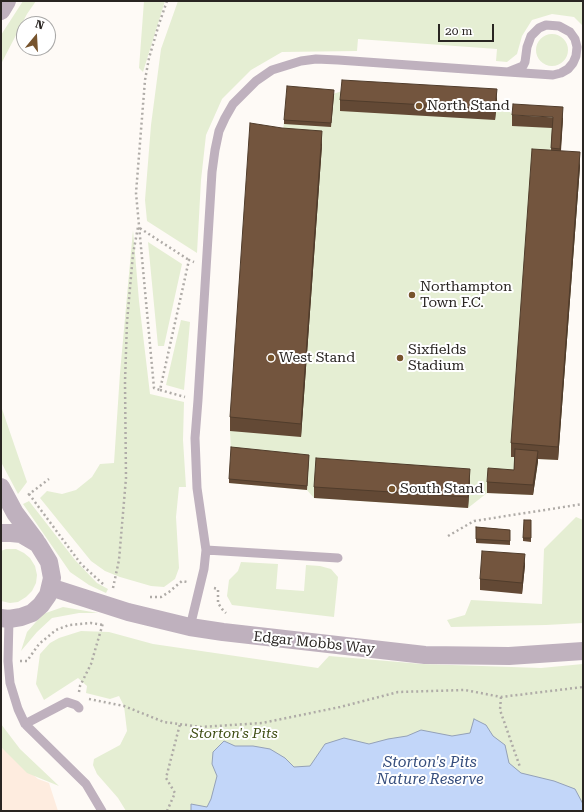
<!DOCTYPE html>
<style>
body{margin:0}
#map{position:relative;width:584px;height:812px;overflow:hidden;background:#fefaf6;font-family:"Roboto Serif",serif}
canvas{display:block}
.frame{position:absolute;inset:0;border:2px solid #292522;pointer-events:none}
.north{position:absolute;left:16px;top:16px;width:40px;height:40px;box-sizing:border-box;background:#fff;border:1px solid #a9a8a7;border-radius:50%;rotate:18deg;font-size:11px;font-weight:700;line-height:16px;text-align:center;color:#292522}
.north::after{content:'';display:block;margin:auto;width:14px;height:18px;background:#77542d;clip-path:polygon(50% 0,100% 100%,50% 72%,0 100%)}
.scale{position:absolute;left:438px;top:24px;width:56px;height:18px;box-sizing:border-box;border:2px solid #292522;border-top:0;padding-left:5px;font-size:12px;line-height:14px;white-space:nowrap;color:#292522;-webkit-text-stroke:3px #fff;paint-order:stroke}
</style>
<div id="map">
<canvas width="584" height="812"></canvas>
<div class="frame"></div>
<div class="north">N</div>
<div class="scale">20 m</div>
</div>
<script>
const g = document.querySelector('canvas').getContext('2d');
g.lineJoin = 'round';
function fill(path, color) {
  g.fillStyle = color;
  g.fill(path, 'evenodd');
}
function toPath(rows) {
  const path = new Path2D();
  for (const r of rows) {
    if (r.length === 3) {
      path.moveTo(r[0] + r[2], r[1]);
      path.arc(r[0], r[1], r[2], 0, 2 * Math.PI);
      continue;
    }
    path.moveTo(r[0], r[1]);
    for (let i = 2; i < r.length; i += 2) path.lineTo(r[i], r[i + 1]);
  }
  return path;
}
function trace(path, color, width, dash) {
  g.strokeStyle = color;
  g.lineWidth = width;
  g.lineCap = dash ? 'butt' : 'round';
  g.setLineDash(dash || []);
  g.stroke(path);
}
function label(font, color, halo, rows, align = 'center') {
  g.font = font + ' "Roboto Serif",serif';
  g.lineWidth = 4;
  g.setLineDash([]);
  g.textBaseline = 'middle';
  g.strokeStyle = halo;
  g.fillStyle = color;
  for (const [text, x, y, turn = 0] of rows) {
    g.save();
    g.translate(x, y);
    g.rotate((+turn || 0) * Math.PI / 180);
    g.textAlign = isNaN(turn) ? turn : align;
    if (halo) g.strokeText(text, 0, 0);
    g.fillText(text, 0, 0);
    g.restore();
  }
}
fill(toPath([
 [1,747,38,779,49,783,58,811,1,811]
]), '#feecdf');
fill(toPath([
 [23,1,36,1,27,14,1,64,1,35],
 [144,1,165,1,143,72,139,68],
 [178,1,583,1,583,26,574,17,552,14,532,20,522,36,517,54,507,62,496,61,497,49,358,39,357,51,282,52,251,70,222,99,206,135,201,180,197,253,147,221,145,200,151,125,161,49],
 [552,50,16],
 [287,90,333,94,342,91,497,100,513,115,563,118,557,164,580,166,558,460,536,459,538,462,533,495,487,493,468,508,314,498,307,490,229,483,231,451,230,431,282,142],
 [133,230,139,301,150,394,184,402,183,440,186,487,179,487,176,517,179,568,175,579,164,587,151,586,120,577,105,571,91,561,40,498,47,491,62,494,76,490,92,477,100,464,114,463,120,373],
 [148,242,182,264,164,346,158,346],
 [181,320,190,322,184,390,166,385],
 [1,406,27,482,18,494,1,462],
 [29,501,75,560,97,583,108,589,106,593,89,585,70,572,23,504],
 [576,517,583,520,583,623,546,625,451,627,447,620,465,615,471,600,542,604,544,549],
 [6,549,16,549,24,553,30,558,35,566,37,575,36,583,32,591,26,597,18,602,10,603,1,601,1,551],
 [241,562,278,564,276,589,304,591,306,565,320,566,331,569,338,577,334,617,232,605,227,596,229,580,238,571],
 [63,607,98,613,79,613,52,618,37,632,21,651,27,632,43,614],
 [81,631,109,632,153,644,318,668,329,656,422,664,541,668,583,664,583,811,126,811,118,798,97,774,93,765,94,759,120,745,127,731,124,706,119,696,110,699,86,693,87,686,78,678,44,700,36,684,40,654,50,643,59,638],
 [1,724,20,749,59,786,27,773,1,747]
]), '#e5eed3');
const water = toPath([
 [474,719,486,725,493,736,505,745,509,763,521,773,554,781,575,789,583,804,583,811,191,811,191,804,207,807,211,799,217,776,212,764,213,752,224,741,235,746,253,746,270,749,285,758,294,767,310,766,325,744,344,738,369,744,388,739,407,736,421,730,452,736,470,733,474,719]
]);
fill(water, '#c2d6f9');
trace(water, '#94a1b8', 1);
trace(toPath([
 [167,1,159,24,149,58,145,80,136,193,154,388,160,390,189,260,194,262],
 [160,390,185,397],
 [29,494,81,564,103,584],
 [28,495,49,479],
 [448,536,474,521,583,504],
 [113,588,119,560,126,478,125,382,127,322,133,254,138,227,189,260],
 [214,588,218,589,218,603,222,609,226,613],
 [150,597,161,597,169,592,182,581,187,582],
 [20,661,27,661,39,644,56,630,69,625,91,623,104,625],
 [79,692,80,686,91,664,103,623],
 [501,697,500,710,520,767],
 [89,699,124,706,164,722,201,727,262,723,340,707,398,692,465,690,501,697,583,687],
 [167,811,175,793,166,778,180,724]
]), '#afaba7', 2.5, [2, 3]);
trace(toPath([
 [546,25,559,26,570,32,575,39,577,47,576,56,573,63,568,69,561,73,553,75,508,72,523,66,525,62,527,47,531,36,539,28,546,25],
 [206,550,338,558],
 [9,619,8,661,10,683,18,709,25,724,86,784,102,811],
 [190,627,204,569,206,550,197,488,195,438,198,400,212,172,215,150,219,131,225,118,233,104,256,81,272,70,301,61,316,59,338,60,508,72],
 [25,724,67,702,76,705,79,708]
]), '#bfb1be', 9);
trace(toPath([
 [1,11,7,1],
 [1,487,15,513,36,541],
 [1,533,11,533,21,534,38,544,49,562,52,578,48,595,41,605,32,613,21,617,9,619,1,618],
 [50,587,128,612,190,627,223,632,425,655,509,656,583,651]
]), '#bfb1be', 18);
fill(toPath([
 [334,94,331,127,284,124,284,120],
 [340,100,497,100,495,120,340,111],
 [512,115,563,118,561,151,580,166,558,460,538,459,533,495,487,493,487,482,514,470,514,457,511,457,511,443,551,150,552,128,512,126],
 [322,145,301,437,230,431,230,417],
 [309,455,307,490,229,483,229,479],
 [470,480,468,508,314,498,314,487],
 [531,520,531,542,523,541,523,538],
 [476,527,510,530,510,545,476,543],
 [525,565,522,594,480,590,480,579]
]), '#634935');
fill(toPath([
 [497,89,497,100,495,120,495,109],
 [563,107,563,118,560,160,560,149],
 [322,131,322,145,301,437,301,424],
 [580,152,580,166,558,460,558,447],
 [538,451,538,462,533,495,533,485],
 [470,469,470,480,468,508,468,497],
 [525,554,525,565,522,594,522,583]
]), '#503c2b');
const building = toPath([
 [342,80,497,89,495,109,340,100,342,80],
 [287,86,334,90,331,123,284,120,287,86],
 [513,104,563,107,560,149,551,148,553,117,512,115,513,104],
 [250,123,282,128,322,131,301,424,230,417,250,123],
 [532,149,580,152,558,447,511,443,532,149],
 [231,447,309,455,307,486,229,479,231,447],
 [515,449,538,451,533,485,487,482,488,468,514,470,515,449],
 [316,458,470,469,468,497,314,487,316,458],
 [524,520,531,520,531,538,523,538,524,520],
 [476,527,510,530,510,541,476,539,476,527],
 [482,551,525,554,522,583,480,579,482,551]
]);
fill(building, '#73553e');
trace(building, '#503c2b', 1);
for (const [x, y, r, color] of [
 [419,106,4,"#77542d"],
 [412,295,4,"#77542d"],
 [271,358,4,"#77542d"],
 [400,358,4,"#77542d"],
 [392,489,4,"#77542d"]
]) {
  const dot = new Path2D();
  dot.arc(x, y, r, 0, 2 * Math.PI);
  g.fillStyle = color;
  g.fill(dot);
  trace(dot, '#fff', 1.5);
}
label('14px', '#292522', '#fff', [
 ["North Stand",427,106],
 ["Northampton",420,287],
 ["Town F.C.",420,303],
 ["Sixfields",408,350],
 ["Stadium",408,366],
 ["West Stand",279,358],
 ["South Stand",400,489]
], 'left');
label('14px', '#292522', '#fff', [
 ["Edgar Mobbs Way",314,643,6]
]);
label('italic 14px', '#3e4d12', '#fff', [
 ["Storton's Pits",234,734]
]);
label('italic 15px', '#364e7d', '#fff', [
 ["Storton's Pits",430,763],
 ["Nature Reserve",430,780]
]);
</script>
